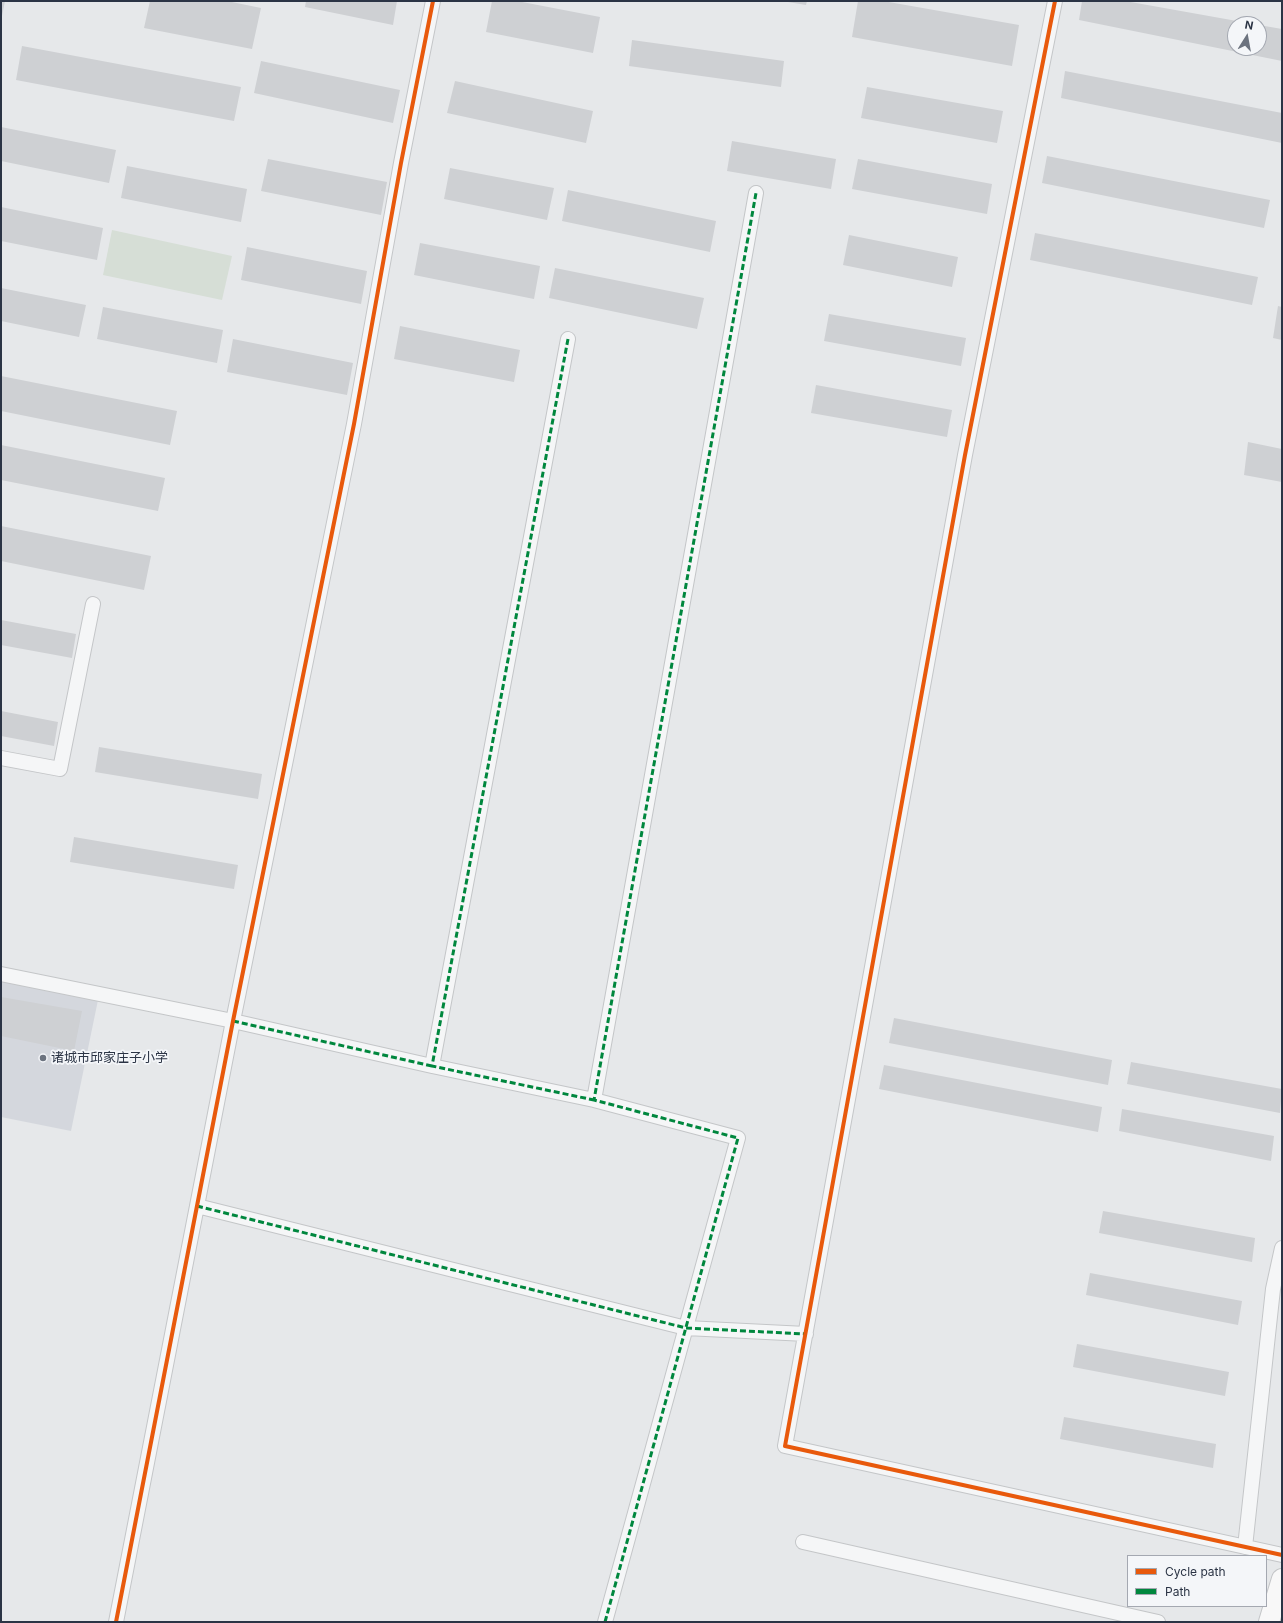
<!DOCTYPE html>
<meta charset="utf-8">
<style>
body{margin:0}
#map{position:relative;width:1283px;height:1623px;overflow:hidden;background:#e6e8ea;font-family:Inter,sans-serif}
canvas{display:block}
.frame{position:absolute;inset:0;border:2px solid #2b3445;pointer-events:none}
.legend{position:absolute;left:1127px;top:1555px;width:140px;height:52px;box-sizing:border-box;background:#f4f6f9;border:1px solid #a4a8b1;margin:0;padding:5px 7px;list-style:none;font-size:12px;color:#2b3445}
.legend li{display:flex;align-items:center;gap:8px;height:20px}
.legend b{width:20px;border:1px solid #a4a8b1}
.north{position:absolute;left:1227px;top:16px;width:40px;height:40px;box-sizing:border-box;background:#f4f6f9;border:1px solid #a4a8b1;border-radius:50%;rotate:11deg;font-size:11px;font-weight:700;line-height:16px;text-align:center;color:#2b3445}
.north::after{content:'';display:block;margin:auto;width:14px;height:18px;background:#6c737f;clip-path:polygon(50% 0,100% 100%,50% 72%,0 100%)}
</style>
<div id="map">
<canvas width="1283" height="1623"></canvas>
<div class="frame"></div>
<ul class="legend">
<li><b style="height:5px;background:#e8590c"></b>Cycle path</li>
<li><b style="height:5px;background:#00873e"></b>Path</li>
</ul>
<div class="north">N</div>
</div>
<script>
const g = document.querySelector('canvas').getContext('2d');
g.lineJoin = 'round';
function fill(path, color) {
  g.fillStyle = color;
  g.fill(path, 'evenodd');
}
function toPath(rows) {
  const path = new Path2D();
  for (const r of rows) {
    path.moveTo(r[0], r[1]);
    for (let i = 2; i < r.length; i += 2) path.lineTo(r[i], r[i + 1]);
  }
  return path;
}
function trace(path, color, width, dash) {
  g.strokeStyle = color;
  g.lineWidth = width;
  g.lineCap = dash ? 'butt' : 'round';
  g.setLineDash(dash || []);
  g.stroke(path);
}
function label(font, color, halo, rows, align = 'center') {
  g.font = font + ' Inter,"Noto Sans SC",sans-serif';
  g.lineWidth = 3.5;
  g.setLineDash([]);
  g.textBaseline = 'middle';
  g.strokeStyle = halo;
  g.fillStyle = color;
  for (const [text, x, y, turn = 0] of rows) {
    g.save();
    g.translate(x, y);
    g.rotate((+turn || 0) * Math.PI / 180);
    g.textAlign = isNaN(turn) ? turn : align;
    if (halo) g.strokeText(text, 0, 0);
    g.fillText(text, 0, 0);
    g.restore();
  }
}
fill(toPath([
 [1,979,98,1000,71,1131,1,1117]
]), '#d4d7dd');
fill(toPath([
 [112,230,232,256,222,300,103,275]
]), '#d6ded6');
fill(toPath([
 [1,1,5,1,2,16,1,15],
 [150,1,227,1,261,8,252,49,144,28],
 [306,1,397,1,393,25,305,7],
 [492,1,517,1,600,17,593,53,486,32],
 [782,1,807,1,806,5],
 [858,1,883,1,1019,25,1012,66,852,37],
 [1082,1,1125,1,1248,23,1235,24,1235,48,1259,48,1259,25,1282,29,1282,61,1079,20],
 [632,40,784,61,781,87,629,66],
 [22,46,241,87,234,121,16,80],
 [261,61,400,90,393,123,254,93],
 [1065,71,1282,113,1282,143,1061,98],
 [455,81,593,111,586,143,447,113],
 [867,87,1003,111,997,143,861,118],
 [1,127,116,150,109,183,1,161],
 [732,141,836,159,831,189,727,171],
 [1047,156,1270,200,1264,228,1042,183],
 [268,159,387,182,381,215,261,191],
 [858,159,992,184,987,214,852,189],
 [127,166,247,189,241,222,121,198],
 [450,168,554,188,547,220,444,199],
 [568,190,716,221,710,252,562,221],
 [1,207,103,228,97,260,1,241],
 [1035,233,1258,277,1252,305,1030,260],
 [849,235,958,257,952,287,843,265],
 [420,243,540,266,534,299,414,275],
 [247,247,367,271,361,304,241,280],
 [555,268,704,298,697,329,549,298],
 [1,288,86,305,79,337,1,321],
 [1278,306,1282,307,1282,340,1273,338],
 [103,307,223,330,217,363,97,339],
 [829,314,966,338,961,366,824,341],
 [400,326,520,350,514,382,394,359],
 [233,339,353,363,347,395,227,372],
 [1,376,177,411,170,445,1,411],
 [816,385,952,410,947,437,811,413],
 [1248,442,1282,449,1282,482,1244,475],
 [1,445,165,478,158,511,1,480],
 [1,526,151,556,144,590,1,561],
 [1,620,76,634,72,658,1,645],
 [1,711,58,722,54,746,1,736],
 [99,747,262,774,258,799,95,772],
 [74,837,238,865,234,889,70,862],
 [1,997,82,1011,74,1051,1,1036],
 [894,1018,1112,1060,1108,1085,889,1043],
 [1131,1062,1282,1089,1280,1113,1127,1084],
 [884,1065,1102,1107,1098,1132,879,1089],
 [1122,1109,1274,1136,1271,1161,1119,1131],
 [1103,1211,1255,1238,1252,1262,1099,1233],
 [1090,1273,1242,1301,1238,1325,1086,1295],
 [1077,1344,1229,1372,1225,1396,1073,1367],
 [1064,1417,1216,1444,1213,1468,1060,1439]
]), '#ced0d3');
const street = toPath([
 [1055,1,965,455,785,1446,1282,1555],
 [568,339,432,1066,594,1100],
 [1,758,60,769,93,604],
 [1,974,233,1021,432,1066],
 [197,1206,686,1328,806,1334],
 [803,1542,1158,1622],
 [1245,1547,1273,1289,1282,1248],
 [116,1622,233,1021,354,424,401,163,433,1],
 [605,1622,738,1138,594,1100,756,193]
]);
const secondary = toPath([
 [1269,1622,1282,1579]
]);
trace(street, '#c4c6c8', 16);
trace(secondary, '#c4c6c8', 22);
trace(street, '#f5f6f7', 14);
trace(secondary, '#f8f8f8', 20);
trace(toPath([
 [568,339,432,1066,594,1100],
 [233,1021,432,1066],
 [197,1206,686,1328,806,1334],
 [605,1622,738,1138,594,1100,756,193]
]), '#00873e', 3, [6, 3]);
trace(toPath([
 [1055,1,965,455,785,1446,1282,1555],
 [116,1622,233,1021,354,424,401,163,433,1]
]), '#e8590c', 4);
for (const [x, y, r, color] of [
 [43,1058,4,"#6c737f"]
]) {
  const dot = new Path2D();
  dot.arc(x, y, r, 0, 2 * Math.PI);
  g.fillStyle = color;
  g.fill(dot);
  trace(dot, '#f4f6f9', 1.5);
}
label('13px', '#2b3445', '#f4f6f9', [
 ["诸城市邱家庄子小学",51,1058]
], 'left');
</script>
